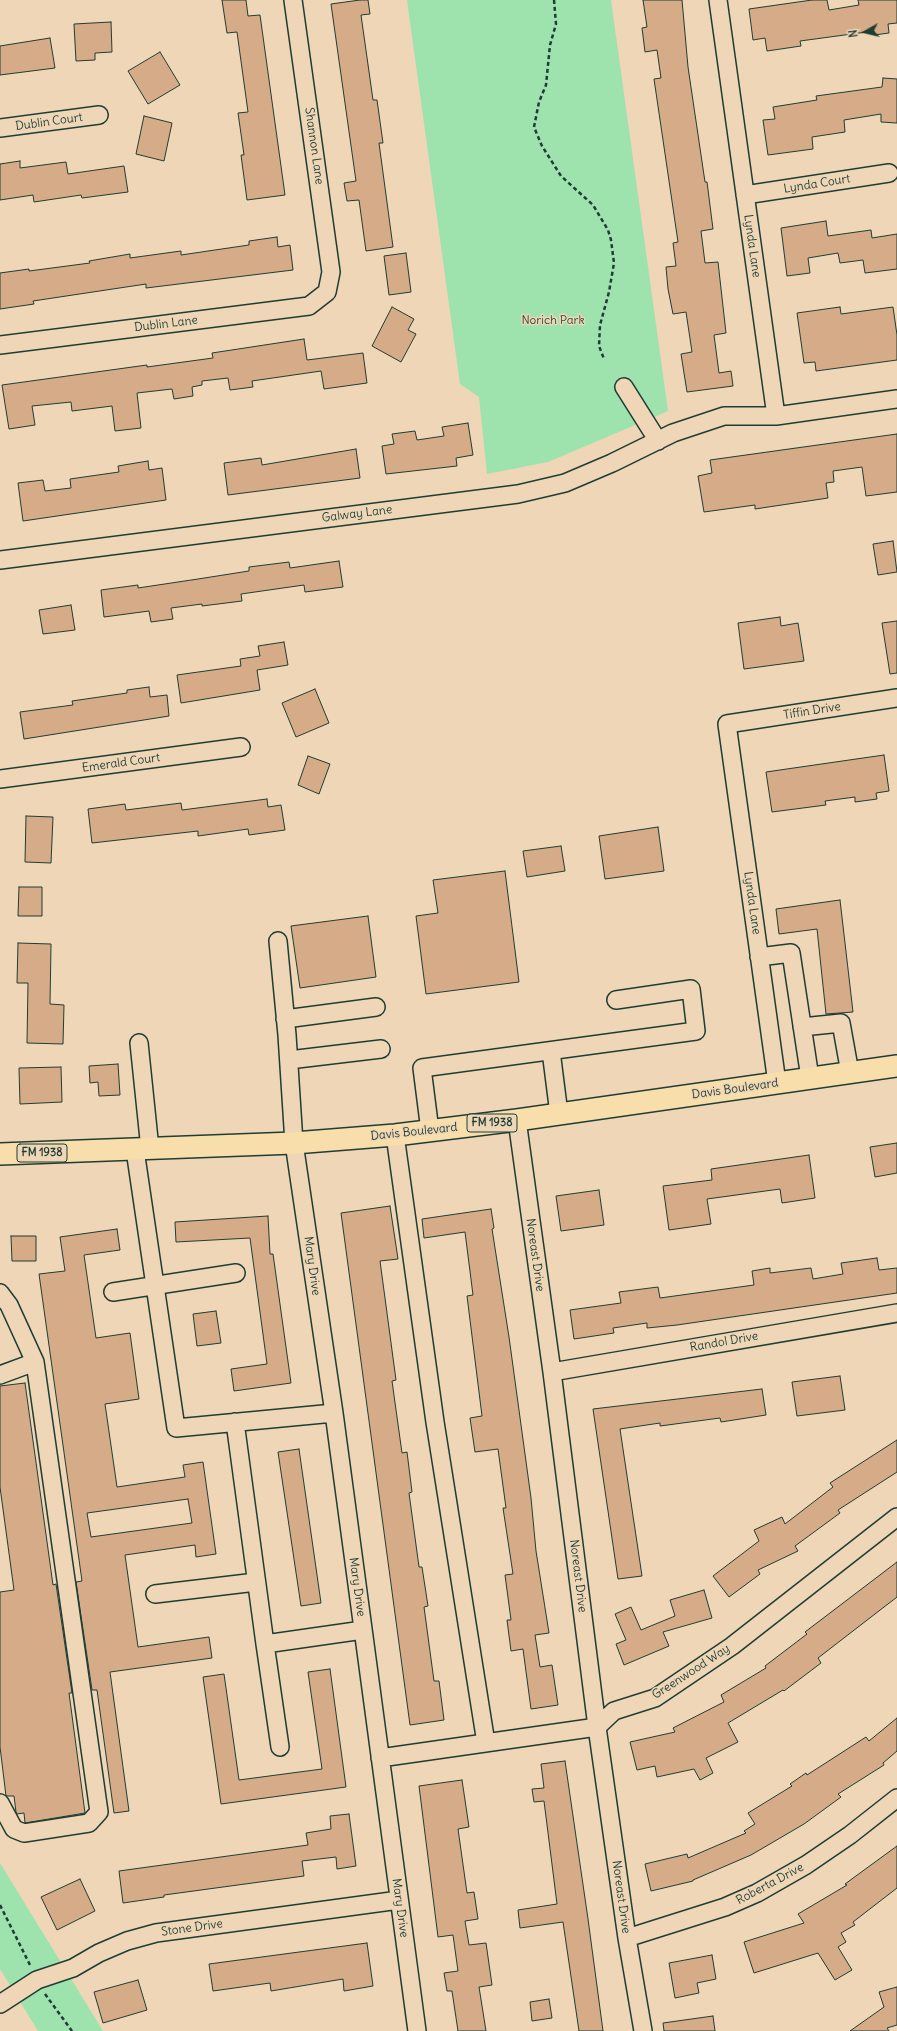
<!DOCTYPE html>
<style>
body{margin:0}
#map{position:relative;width:897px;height:2031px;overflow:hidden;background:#eed6b6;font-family:Delius,sans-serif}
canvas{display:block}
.north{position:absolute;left:845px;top:12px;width:40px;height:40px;-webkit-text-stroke:3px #eed6b6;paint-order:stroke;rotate:262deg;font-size:11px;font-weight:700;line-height:16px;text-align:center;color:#1f3d34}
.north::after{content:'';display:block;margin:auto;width:14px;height:18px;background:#1f3d34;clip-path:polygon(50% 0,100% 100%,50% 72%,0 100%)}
</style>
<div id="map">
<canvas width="897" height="2031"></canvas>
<div class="north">N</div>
</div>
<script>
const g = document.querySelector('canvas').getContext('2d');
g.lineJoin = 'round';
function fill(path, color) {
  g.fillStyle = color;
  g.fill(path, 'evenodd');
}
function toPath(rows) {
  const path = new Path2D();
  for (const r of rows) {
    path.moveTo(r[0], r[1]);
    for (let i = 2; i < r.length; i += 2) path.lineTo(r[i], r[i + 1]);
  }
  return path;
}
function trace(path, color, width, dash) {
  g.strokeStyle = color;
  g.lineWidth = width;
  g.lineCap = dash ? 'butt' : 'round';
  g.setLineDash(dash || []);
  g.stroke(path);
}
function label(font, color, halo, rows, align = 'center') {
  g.font = font + ' Delius,sans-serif';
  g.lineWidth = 3;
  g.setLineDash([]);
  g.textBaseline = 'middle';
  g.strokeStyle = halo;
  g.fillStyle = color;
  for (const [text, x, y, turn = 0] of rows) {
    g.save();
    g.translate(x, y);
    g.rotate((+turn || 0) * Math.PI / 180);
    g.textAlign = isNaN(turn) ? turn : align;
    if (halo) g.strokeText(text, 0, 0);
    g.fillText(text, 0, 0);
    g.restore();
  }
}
fill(toPath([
 [407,0,611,0,668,411,548,462,487,474,479,397,460,384],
 [0,1863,103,2031,38,2031,0,1969]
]), '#9ee2ae');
const building = toPath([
 [222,0,246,0,248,16,260,15,285,195,247,200,241,155,244,155,238,113,248,112,237,32,227,33,222,0],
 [360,0,368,0,370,14,361,15,373,100,377,100,383,143,379,143,393,247,366,251,359,200,347,201,344,183,356,181,331,4,360,0],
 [643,0,682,0,688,67,705,182,707,182,713,229,701,231,705,263,718,262,726,333,714,335,719,373,731,371,733,386,687,392,681,354,692,352,686,312,673,314,668,289,666,267,676,266,673,243,678,242,654,79,661,78,657,50,645,52,642,28,647,27,643,0],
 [812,0,827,0,829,10,859,5,858,0,897,0,897,23,888,24,889,33,874,35,874,31,800,41,801,46,767,51,765,38,753,40,749,9,812,0],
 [111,22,112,52,95,53,95,60,76,61,74,24,111,22],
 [50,38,55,68,0,75,0,46,50,38],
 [160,52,180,85,148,104,128,71,160,52],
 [883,78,897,79,897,123,881,122,881,114,844,120,845,132,812,137,813,149,768,155,763,120,775,119,773,107,817,100,816,96,882,87,883,78],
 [144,116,172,123,164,161,136,154,144,116],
 [20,161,20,168,66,162,68,174,124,166,128,192,82,198,81,195,34,202,33,195,0,200,0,164,20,161],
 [826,221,828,236,871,230,872,238,897,234,897,269,865,273,863,260,840,263,838,253,808,258,810,273,787,276,781,228,826,221],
 [277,237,278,247,290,245,293,270,146,288,146,284,33,301,34,304,0,309,0,273,29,269,29,271,90,263,89,261,130,254,130,258,181,251,181,255,249,245,249,241,277,237],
 [406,253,411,292,389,295,384,256,406,253],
 [392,307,414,319,408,330,416,334,401,362,372,346,392,307],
 [840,307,841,314,893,307,897,335,897,360,816,371,815,362,804,363,797,313,840,307],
 [304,339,307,360,363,353,367,383,324,389,321,371,252,381,253,387,230,390,228,378,202,381,202,385,192,387,193,396,174,399,172,389,137,393,141,428,115,431,112,406,72,411,71,402,32,406,35,425,9,429,2,385,147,365,147,367,213,358,212,353,304,339],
 [468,423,473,455,456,458,457,466,386,474,382,446,394,444,392,434,415,431,417,440,444,436,442,427,468,423],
 [897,434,897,492,866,496,862,467,833,471,834,482,826,483,828,498,755,509,755,505,704,512,698,476,712,473,710,460,897,434],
 [356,449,360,478,228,495,224,463,261,458,262,465,356,449],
 [148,461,149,470,162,468,166,500,23,521,18,483,43,480,45,491,71,488,70,479,119,472,118,466,148,461],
 [893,541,897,572,878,575,873,544,893,541],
 [339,561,343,587,305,592,304,585,241,594,242,601,202,606,202,604,171,608,173,619,151,622,149,611,104,617,101,590,138,585,138,588,198,579,249,571,249,567,289,562,290,568,339,561],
 [71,605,75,630,43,634,39,610,71,605],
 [780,617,781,626,798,623,804,661,744,669,738,623,780,617],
 [897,621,897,673,890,674,882,623,897,621],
 [284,642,288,665,257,670,260,690,181,703,177,675,241,666,240,659,260,656,258,646,284,642],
 [149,687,150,697,167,695,169,716,24,739,20,712,73,705,72,701,127,693,127,690,149,687],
 [315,689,329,723,296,737,282,703,315,689],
 [884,755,889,791,876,793,877,799,855,802,855,797,825,801,826,805,772,812,766,772,884,755],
 [308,756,330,764,319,794,298,785,308,756],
 [267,799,268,807,281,805,285,830,249,835,248,829,198,836,198,831,92,843,88,809,125,804,126,810,181,803,182,810,267,799],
 [26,816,53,817,51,863,25,862,26,816],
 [658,827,664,871,605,879,599,836,658,827],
 [561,846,565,871,527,877,523,851,561,846],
 [505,871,519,982,426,994,416,916,438,913,433,880,505,871],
 [19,887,42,887,42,916,18,916,19,887],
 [840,900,853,1012,826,1014,817,929,779,934,776,909,840,900],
 [368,916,376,977,300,988,291,926,368,916],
 [18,943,51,944,50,1004,64,1005,63,1044,27,1043,28,983,17,983,18,943],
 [118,1064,120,1095,99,1096,98,1082,90,1083,89,1066,118,1064],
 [61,1067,62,1102,20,1104,19,1068,61,1067],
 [897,1143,897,1173,875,1177,870,1147,897,1143],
 [809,1155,815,1198,782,1203,780,1189,707,1199,711,1224,669,1230,663,1186,712,1180,711,1169,809,1155],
 [599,1190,604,1225,561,1231,556,1196,599,1190],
 [390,1206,398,1259,380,1261,396,1380,392,1381,402,1453,407,1452,412,1492,409,1493,419,1567,422,1567,428,1606,424,1607,434,1681,439,1681,444,1720,410,1725,341,1213,390,1206],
 [491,1209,494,1228,492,1229,509,1337,531,1498,536,1551,549,1633,535,1635,540,1667,552,1665,558,1705,531,1709,523,1649,511,1651,507,1620,511,1620,505,1575,513,1574,503,1508,506,1508,498,1449,475,1452,470,1418,482,1416,467,1296,473,1295,465,1232,424,1238,422,1219,491,1209],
 [268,1216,270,1254,273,1254,291,1383,234,1391,231,1369,267,1364,250,1238,176,1242,175,1222,268,1216],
 [117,1229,120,1250,84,1255,96,1338,130,1333,139,1399,105,1404,117,1487,185,1477,183,1465,203,1462,216,1554,196,1557,195,1545,125,1555,138,1647,209,1637,212,1658,110,1672,129,1811,114,1813,97,1690,92,1690,76,1582,82,1581,39,1274,65,1271,60,1237,117,1229],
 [188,1499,192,1523,91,1537,87,1513,188,1499],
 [11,1236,36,1236,36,1261,12,1261,11,1236],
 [877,1258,879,1270,897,1268,897,1293,677,1325,647,1328,647,1323,613,1328,614,1333,574,1339,570,1310,621,1303,619,1292,658,1287,660,1298,754,1285,752,1271,770,1268,770,1273,811,1268,813,1279,843,1274,841,1263,877,1258],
 [216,1311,221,1343,197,1346,193,1314,216,1311],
 [840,1376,845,1410,797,1416,792,1382,840,1376],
 [25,1383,53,1585,56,1584,72,1693,69,1693,85,1813,25,1823,24,1813,17,1814,16,1812,14,1796,6,1796,0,1747,0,1592,14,1590,0,1487,0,1386,25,1383],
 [762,1389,766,1415,721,1422,720,1418,660,1426,660,1423,620,1429,642,1576,618,1579,593,1409,762,1389],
 [897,1440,897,1472,838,1510,840,1513,795,1546,798,1551,758,1570,760,1574,729,1597,713,1576,759,1541,754,1530,782,1517,785,1524,833,1487,830,1483,897,1440],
 [299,1449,321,1603,301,1606,278,1452,299,1449],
 [897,1562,897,1597,818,1658,821,1663,784,1691,783,1690,728,1723,738,1742,706,1758,713,1773,700,1780,694,1769,657,1777,655,1766,637,1770,630,1742,675,1732,673,1728,724,1702,721,1695,766,1668,765,1666,807,1634,805,1632,897,1562],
 [704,1590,712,1618,663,1632,669,1646,624,1665,616,1644,626,1640,615,1614,631,1607,641,1630,675,1616,670,1600,704,1590],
 [330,1669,346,1787,221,1804,203,1677,224,1674,239,1780,322,1769,308,1672,330,1669],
 [897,1718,897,1751,883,1763,884,1765,838,1794,841,1797,804,1824,751,1855,693,1880,693,1881,651,1891,645,1864,687,1854,688,1858,746,1833,744,1831,755,1824,748,1813,792,1786,790,1784,806,1773,807,1775,866,1737,869,1741,897,1718],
 [565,1761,588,1919,603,2031,579,2031,563,1922,520,1928,518,1910,557,1904,544,1801,534,1802,532,1789,544,1788,541,1764,565,1761],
 [462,1780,469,1827,458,1829,467,1893,474,1892,478,1919,465,1921,469,1945,486,1943,492,1985,479,1987,486,2031,458,2031,452,1991,447,1991,444,1973,458,1971,453,1935,438,1937,419,1786,462,1780],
 [349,1814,356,1866,337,1869,336,1857,302,1861,304,1876,164,1895,164,1897,123,1903,119,1871,308,1845,306,1833,331,1829,330,1816,349,1814],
 [897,1846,897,1888,853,1922,855,1925,841,1933,846,1942,838,1947,852,1970,835,1980,818,1953,754,1973,744,1942,804,1923,798,1914,847,1885,845,1884,897,1846],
 [80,1879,95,1911,57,1930,41,1897,80,1879],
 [367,1943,373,1986,344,1991,343,1979,271,1991,270,1983,213,1991,209,1964,367,1943],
 [712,1955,716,1979,697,1983,699,1993,675,1998,669,1963,712,1955],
 [138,1980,147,2010,103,2023,94,1992,138,1980],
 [897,1987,897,2025,887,2028,889,2031,850,2031,884,2007,879,1992,897,1987],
 [549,1999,552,2018,532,2021,530,2002,549,1999],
 [713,2016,715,2031,664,2031,663,2023,713,2016]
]);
fill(building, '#d6ab87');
trace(building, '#1f3d34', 1);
const minor = toPath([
 [718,0,776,416],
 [0,128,99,115],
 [745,195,889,173],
 [0,345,309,306,327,292,331,272,293,0],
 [624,387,658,441],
 [0,560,518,494,565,483,612,463,673,433,724,416,776,416,897,399],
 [0,779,241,747],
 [278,941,287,1035,294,1143,334,1413,417,2031],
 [759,957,791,953,810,1078],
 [285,1019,376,1007],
 [802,1027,841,1023,850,1073],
 [139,1043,150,1149],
 [551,1051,559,1114],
 [289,1060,381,1049],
 [777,1083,727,724,897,698],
 [517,1120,552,1372,597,1727,627,1938,643,2031],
 [430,1131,422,1068,696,1031,691,989,616,1000],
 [395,1135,435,1422,486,1743],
 [135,1150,176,1428,334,1413],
 [113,1292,236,1273],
 [0,1293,9,1305,35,1362,99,1812,89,1823,24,1833,14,1829,0,1803],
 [552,1372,897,1313],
 [0,1375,35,1362],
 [235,1422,265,1644,363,1630],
 [155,1594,256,1582],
 [265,1644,280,1747],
 [380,1758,597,1727,614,1711,655,1698,732,1646,897,1517],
 [627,1938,725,1907,757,1893,806,1865,850,1835,897,1798],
 [0,2004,37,1980,73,1968,99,1953,127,1941,156,1933,399,1900]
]);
const major = toPath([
 [0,1154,294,1143,395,1135,517,1120,897,1066]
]);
trace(minor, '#1f3d34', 20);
trace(major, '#1f3d34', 24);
trace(toPath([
 [554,0,556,24,550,45,546,85,539,102,534,127,542,146,561,176,593,205,608,230,611,240,614,263,609,292,600,325,599,346,604,359],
 [0,1905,30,1965],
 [45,1994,72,2031]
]), '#1f3d34', 2.5, [4, 3]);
trace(minor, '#eed6b6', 17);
trace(major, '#f8deab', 21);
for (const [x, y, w] of [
 [492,1123,50],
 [42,1153,50]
]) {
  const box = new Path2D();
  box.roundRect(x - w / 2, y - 9, w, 18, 3);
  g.fillStyle = '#eed6b6';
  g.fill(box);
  trace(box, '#1f3d34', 1);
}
label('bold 11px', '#1f3d34', null, [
 ["FM 1938",492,1123],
 ["FM 1938",42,1153]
]);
label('12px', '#1f3d34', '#eed6b6', [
 ["Dublin Court",49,122,-8],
 ["Shannon Lane",314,146,82],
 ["Lynda Court",817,184,-9],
 ["Lynda Lane",752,246,82],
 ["Dublin Lane",166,324,-7],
 ["Galway Lane",357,514,-7],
 ["Tiffin Drive",812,711,-9],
 ["Emerald Court",121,763,-8],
 ["Lynda Lane",752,903,82],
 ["Davis Boulevard",735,1089,-8],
 ["Davis Boulevard",414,1132,-6],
 ["Noreast Drive",535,1255,82],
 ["Mary Drive",312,1266,82],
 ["Randol Drive",724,1342,-10],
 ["Noreast Drive",578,1576,83],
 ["Mary Drive",357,1587,82],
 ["Greenwood Way",691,1672,-33],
 ["Roberta Drive",770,1884,-28],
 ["Noreast Drive",621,1897,82],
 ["Mary Drive",400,1908,82],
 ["Stone Drive",192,1928,-8]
]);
label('12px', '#2c4e40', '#eed6b6', [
 ["Norich Park",553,321]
]);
</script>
